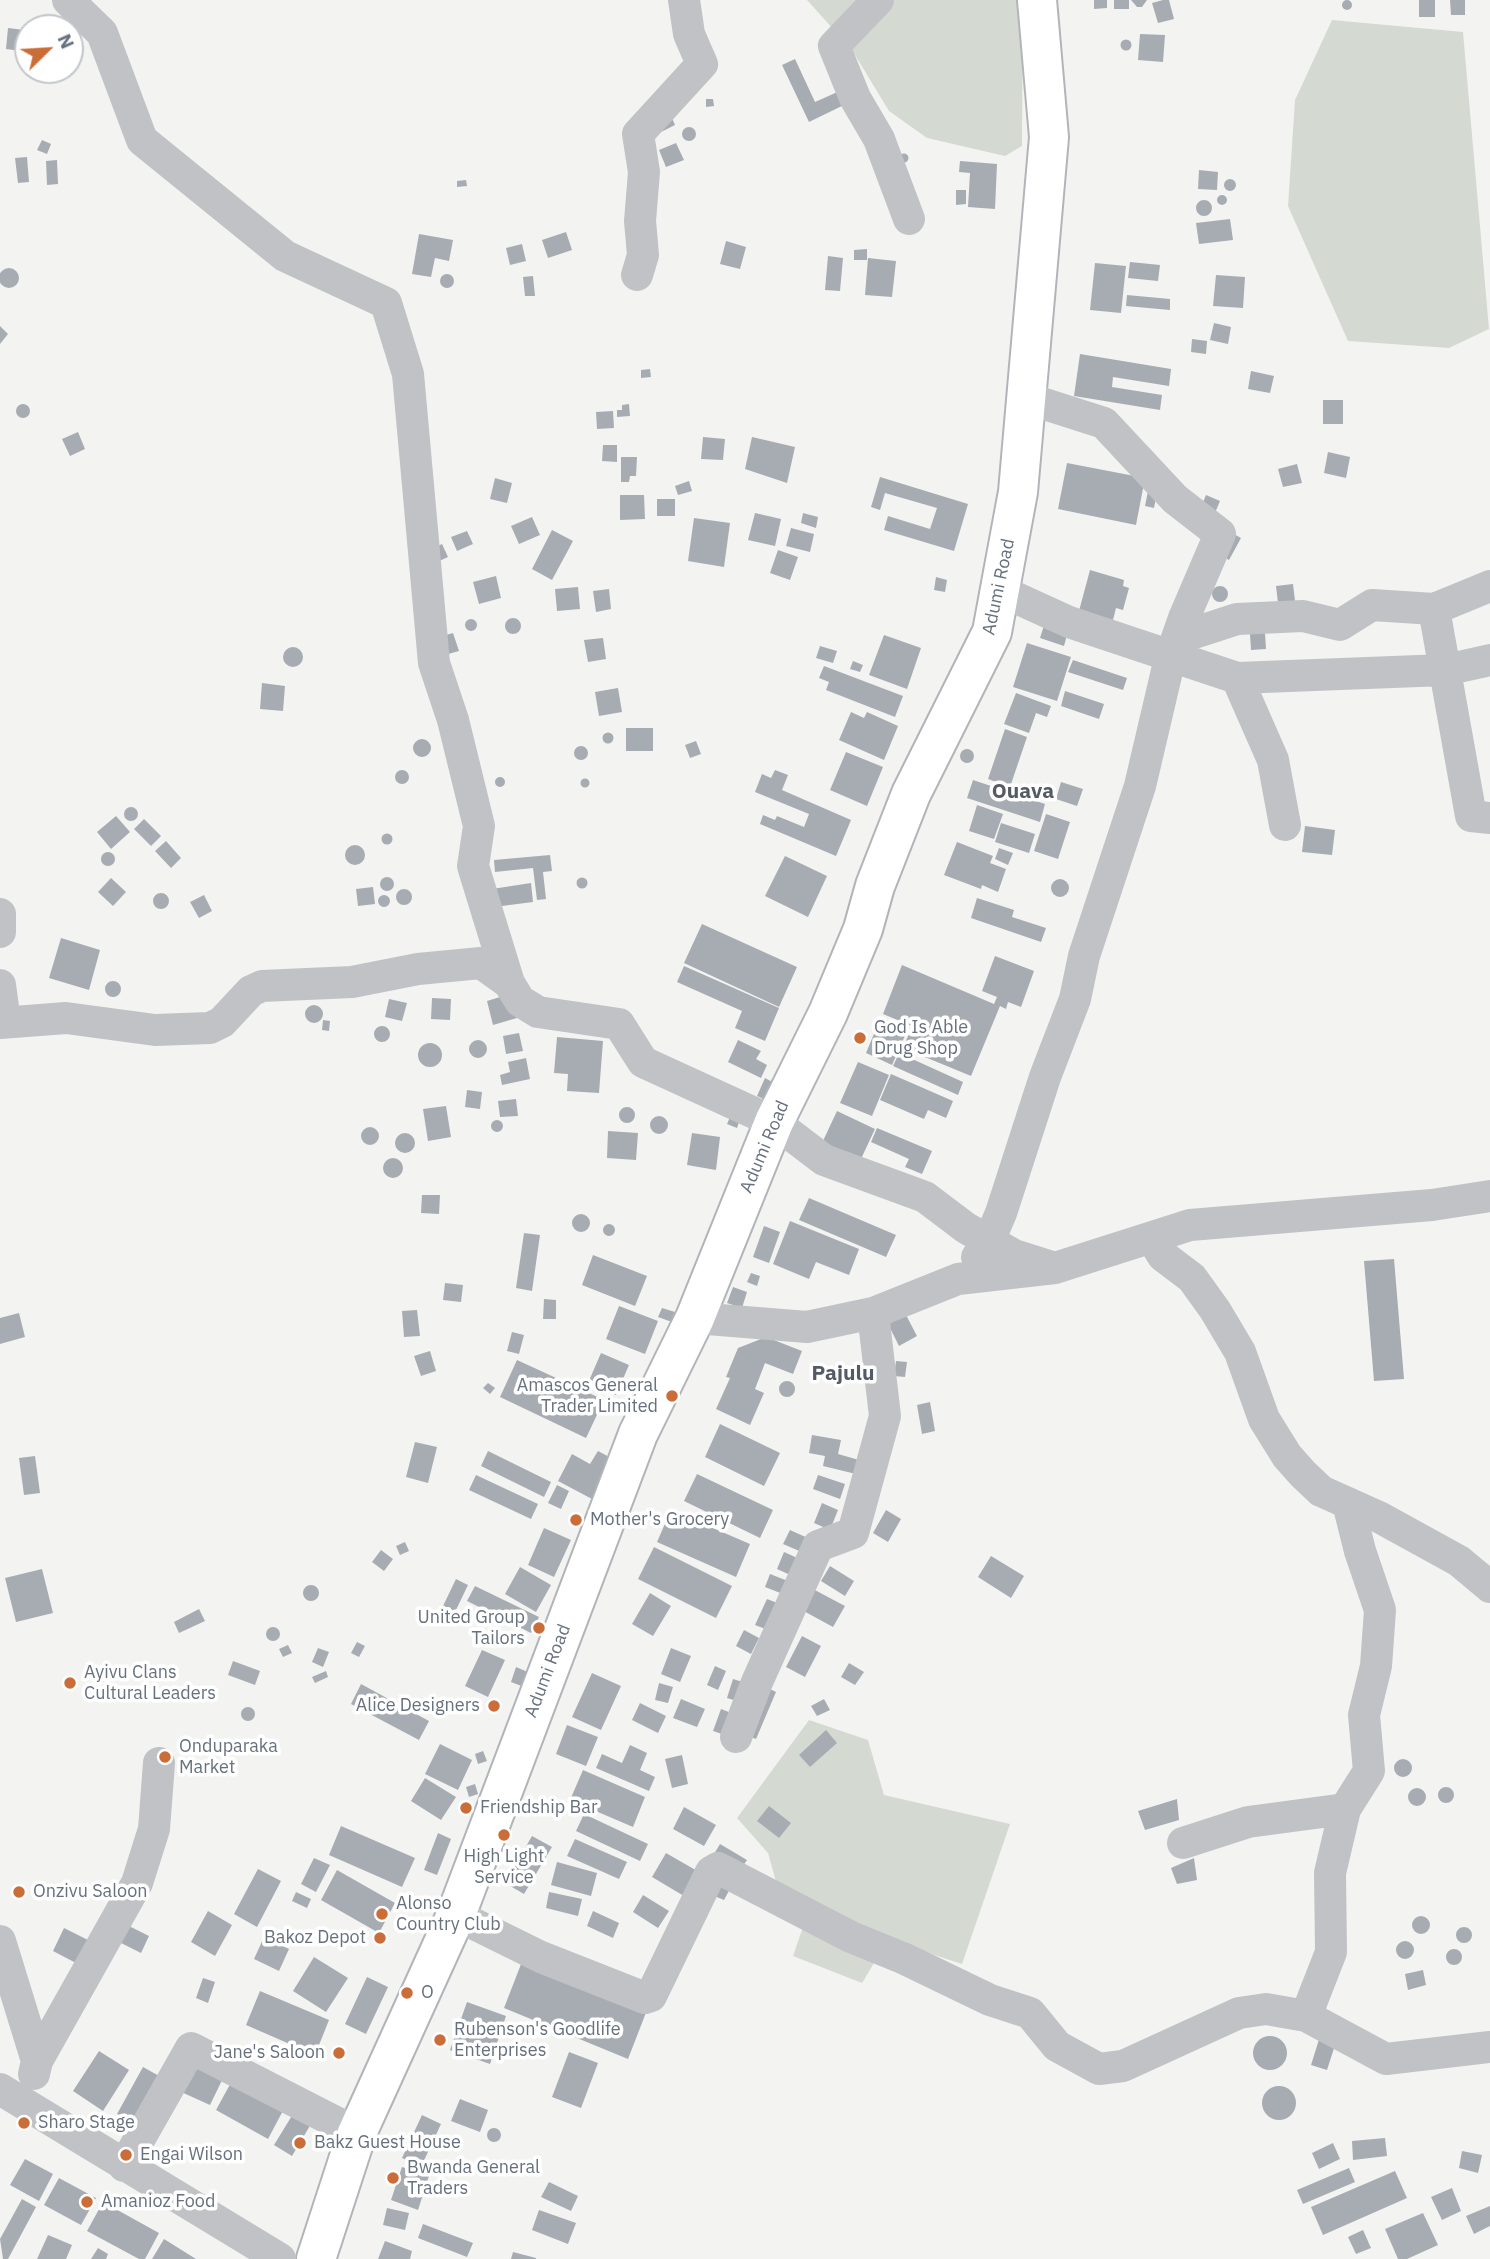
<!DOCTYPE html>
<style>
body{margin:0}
#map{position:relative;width:1490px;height:2259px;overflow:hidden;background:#f3f4f1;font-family:"IBM Plex Sans",sans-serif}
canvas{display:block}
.north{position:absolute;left:14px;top:14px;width:70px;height:70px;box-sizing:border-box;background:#fff;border:2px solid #c2c6cb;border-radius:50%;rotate:66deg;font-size:19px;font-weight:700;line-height:28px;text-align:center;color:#67717e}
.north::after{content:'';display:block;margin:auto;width:24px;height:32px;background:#cb6d39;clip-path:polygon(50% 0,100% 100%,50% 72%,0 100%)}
</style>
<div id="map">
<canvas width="1490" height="2259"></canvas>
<div class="north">N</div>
</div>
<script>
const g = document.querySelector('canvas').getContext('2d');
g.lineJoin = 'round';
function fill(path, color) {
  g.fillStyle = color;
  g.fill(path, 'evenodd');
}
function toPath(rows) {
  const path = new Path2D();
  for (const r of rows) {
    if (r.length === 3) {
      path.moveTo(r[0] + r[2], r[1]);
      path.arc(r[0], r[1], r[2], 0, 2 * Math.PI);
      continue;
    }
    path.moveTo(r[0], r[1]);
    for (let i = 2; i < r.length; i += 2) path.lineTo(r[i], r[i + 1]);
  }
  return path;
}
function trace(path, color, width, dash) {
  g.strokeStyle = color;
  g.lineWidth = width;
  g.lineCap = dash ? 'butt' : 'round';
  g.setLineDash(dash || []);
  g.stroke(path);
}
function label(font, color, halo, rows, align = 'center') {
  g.font = font + ' "IBM Plex Sans",sans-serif';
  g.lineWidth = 7;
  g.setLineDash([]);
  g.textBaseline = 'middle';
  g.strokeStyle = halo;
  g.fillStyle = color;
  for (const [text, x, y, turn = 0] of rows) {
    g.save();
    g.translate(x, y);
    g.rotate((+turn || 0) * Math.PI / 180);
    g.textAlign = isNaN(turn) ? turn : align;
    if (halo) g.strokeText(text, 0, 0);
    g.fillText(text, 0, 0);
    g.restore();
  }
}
fill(toPath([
 [807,0,1023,0,1022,146,1005,156,927,138,889,111,852,50],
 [1332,20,1463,32,1489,329,1449,348,1348,341,1288,206,1295,100],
 [809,1720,868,1740,884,1795,1010,1824,962,1964,888,1940,862,1983,793,1956,805,1921,778,1889,768,1853,737,1818]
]), '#d4dad2');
fill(toPath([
 [1347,5,5],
 [1094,0,1107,0,1107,8,1094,9],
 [1114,0,1129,0,1129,9,1114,9],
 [1131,0,1147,0,1142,7,1137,7],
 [1163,0,1169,0,1174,19,1158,23,1152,3],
 [1419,0,1435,0,1435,17,1419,17],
 [1450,0,1465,0,1465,15,1451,15],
 [8,28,24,30,21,51,6,49],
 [1140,34,1165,35,1163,62,1138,60],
 [1126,45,5.5],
 [795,59,815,102,842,90,848,103,809,122,782,65],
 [706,99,713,99,714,106,706,107],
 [669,111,675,125,661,132],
 [689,134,7],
 [42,140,51,144,47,154,37,150],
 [676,143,684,160,666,167,659,150],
 [904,158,4.5],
 [27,157,29,182,18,183,15,158],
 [57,160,58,184,47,185,46,161],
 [960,161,997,164,995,209,968,207,970,173,959,172],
 [1199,170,1218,172,1217,190,1198,189],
 [1230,185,6],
 [466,180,467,186,457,187,457,181],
 [956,190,966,190,966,204,956,205],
 [1222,200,5],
 [1204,208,8],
 [1230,219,1233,240,1199,244,1196,223],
 [566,232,572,250,548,258,542,240],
 [419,234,453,240,449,261,435,258,431,277,412,274],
 [726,241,746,247,740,269,720,264],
 [522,244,526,261,510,265,506,248],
 [867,249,867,260,854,260,854,250],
 [828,256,843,258,840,291,825,290],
 [868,258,896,261,892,297,865,295],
 [1130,262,1160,265,1158,281,1128,278],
 [1095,263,1126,266,1121,313,1090,310],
 [9,278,10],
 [447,281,7],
 [1216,275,1245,277,1243,308,1213,306],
 [533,276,535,296,525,296,523,277],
 [1127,295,1170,299,1170,310,1126,306],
 [1214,323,1231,327,1228,344,1210,340],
 [0,326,8,334,0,344],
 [1192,339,1207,341,1206,354,1191,352],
 [1080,354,1171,369,1169,386,1113,377,1112,387,1162,395,1160,410,1074,396],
 [650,369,651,377,641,378,641,370],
 [1251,371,1274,376,1270,393,1248,389],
 [1323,400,1343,400,1343,424,1323,424],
 [23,411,7],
 [629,404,630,416,617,417,617,410,622,410,622,405],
 [613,411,614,428,597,429,596,412],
 [78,432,85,449,70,456,62,439],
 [703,437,725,439,723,460,701,459],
 [752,437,795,447,787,483,745,469],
 [603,445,617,445,617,462,602,461],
 [1328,452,1350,457,1346,478,1324,473],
 [621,457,637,457,636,476,630,476,629,482,621,482],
 [1067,463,1145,478,1136,525,1058,509],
 [1297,464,1302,483,1283,487,1278,469],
 [880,477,968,504,954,551,884,530,888,516,930,529,937,508,885,493,880,510,871,507],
 [495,478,512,483,507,503,490,499],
 [689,481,692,491,678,495,675,486],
 [1148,491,1157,493,1154,508,1145,506],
 [620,495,644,495,645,519,620,520],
 [1206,495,1220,501,1212,520,1198,514],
 [657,499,675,499,675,516,657,516],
 [755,513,781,519,775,546,748,540],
 [803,513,818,517,816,528,801,523],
 [532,517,540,535,519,544,511,526],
 [694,518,730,523,724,567,688,561],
 [1219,526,1241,538,1229,560,1207,547],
 [791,528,814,534,810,552,786,546],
 [552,530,573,541,552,580,532,569],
 [467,531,473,544,457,551,451,537],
 [442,544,448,557,435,563,429,550],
 [778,550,798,557,790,580,770,573],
 [1090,570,1124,580,1123,586,1129,588,1123,610,1116,608,1113,620,1079,611],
 [496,576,501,598,479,604,473,582],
 [936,577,947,580,945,592,934,590],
 [1293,584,1295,601,1278,603,1276,586],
 [1220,594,8],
 [578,587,580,609,557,611,555,589],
 [609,589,611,609,596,612,593,591],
 [1047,616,1070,624,1064,646,1040,638],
 [513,626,8],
 [471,625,6],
 [453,633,459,651,441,656,436,638],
 [1265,633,1266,649,1251,650,1250,634],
 [884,635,921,648,907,689,869,675],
 [603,638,606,659,588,662,584,640],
 [1027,643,1071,657,1057,701,1013,687],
 [820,646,837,651,833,663,816,658],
 [293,657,10],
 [1073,660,1127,678,1123,690,1068,672],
 [853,661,863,665,860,672,850,669],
 [824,666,903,696,895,717,826,690,829,682,819,678],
 [262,683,285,686,283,711,260,709],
 [618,688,622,712,599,716,595,692],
 [1065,691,1104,704,1099,719,1061,706],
 [1016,693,1051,706,1047,717,1036,713,1029,733,1004,724],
 [851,712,864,718,867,712,898,726,884,760,839,740],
 [626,728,653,728,653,751,626,751],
 [1005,729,1027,737,1010,787,988,779],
 [608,738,5.5],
 [422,748,9],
 [696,741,701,754,690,758,685,745],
 [581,753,7],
 [967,756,7],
 [846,752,883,767,867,806,830,790],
 [402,777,7],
 [775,770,788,775,782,790,851,820,836,856,760,824,763,815,775,820,777,816,804,827,809,814,755,792,762,774,771,778],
 [500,782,5],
 [585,783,4.5],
 [973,780,1045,804,1040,822,967,798],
 [1061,782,1083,789,1077,806,1056,799],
 [977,805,1003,814,994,839,969,831],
 [131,814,7],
 [1046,814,1070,822,1058,859,1034,851],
 [116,816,130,832,111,849,97,832],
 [144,819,161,836,151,846,134,829],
 [1001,823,1035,834,1029,853,995,842],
 [1305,826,1335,830,1332,855,1302,852],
 [387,839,5.5],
 [166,841,181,858,171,868,155,851],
 [957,842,993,856,990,863,1006,869,998,892,982,885,981,889,944,875],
 [355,855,10],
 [999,848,1013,853,1008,865,995,859],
 [108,859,7],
 [550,855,552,871,543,872,546,899,537,900,533,868,495,872,494,860],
 [785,856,827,876,808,917,765,896],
 [387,884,7],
 [582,883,5.5],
 [111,878,126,892,113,906,98,892],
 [1060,888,9],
 [531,883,533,902,494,907,492,889],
 [373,887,375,904,358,906,356,889],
 [404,897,8],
 [161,901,8],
 [384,901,6],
 [204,895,212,911,199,918,190,902],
 [977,898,1014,910,1012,917,1046,928,1041,942,971,918],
 [702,924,797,967,779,1007,684,963],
 [61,938,100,950,89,990,49,978],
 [995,956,1034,971,1021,1007,1008,1002,1006,1009,1000,1006,971,1076,903,1048,912,1026,883,1014,902,965,994,1004,997,997,982,991],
 [684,966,779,1008,765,1041,735,1028,742,1011,677,982],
 [113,989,8],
 [510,994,517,1018,493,1025,487,1001],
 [432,998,451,999,450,1020,431,1019],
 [389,999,407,1003,402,1021,385,1017],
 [314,1014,9],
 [881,1017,908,1029,892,1065,866,1053],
 [323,1020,330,1021,329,1031,322,1030],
 [382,1034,8],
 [519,1033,523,1051,506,1054,503,1036],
 [557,1037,603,1041,599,1093,567,1091,568,1074,554,1073],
 [738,1040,761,1051,756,1059,767,1065,761,1078,728,1062],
 [478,1049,9],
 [430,1055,12],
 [899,1053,963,1082,958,1095,893,1066],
 [526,1058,530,1079,502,1085,500,1075,510,1072,508,1062],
 [858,1062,889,1075,872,1116,840,1103],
 [891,1074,953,1101,946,1118,928,1110,924,1119,880,1100],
 [765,1078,778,1085,766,1100,757,1096],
 [467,1090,482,1092,480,1109,465,1107],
 [516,1099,518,1116,500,1117,498,1101],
 [446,1106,451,1137,428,1141,423,1109],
 [627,1115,8],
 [837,1111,875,1129,860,1161,822,1143],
 [731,1115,740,1119,737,1128,727,1124],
 [659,1125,9],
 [497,1126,6],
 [370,1136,9],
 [877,1128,932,1151,922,1174,905,1167,909,1159,871,1142],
 [608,1131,638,1133,636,1160,607,1158],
 [405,1143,10],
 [692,1133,720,1137,716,1170,687,1165],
 [393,1168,10],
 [422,1195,440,1195,439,1214,421,1213],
 [809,1198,896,1235,886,1257,799,1220],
 [581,1223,9],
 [790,1221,859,1249,849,1275,816,1262,809,1279,773,1264],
 [609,1230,6],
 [764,1226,780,1232,769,1263,753,1257],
 [524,1233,540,1235,532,1291,516,1288],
 [593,1255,647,1276,635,1306,582,1285],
 [1394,1259,1404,1379,1374,1381,1364,1261],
 [751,1273,760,1276,757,1286,747,1282],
 [445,1283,463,1285,461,1302,443,1300],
 [733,1287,747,1292,742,1308,727,1303],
 [544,1299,556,1300,556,1319,543,1319],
 [619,1306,658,1321,645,1354,606,1339],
 [662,1308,675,1312,672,1322,658,1317],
 [417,1310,420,1336,404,1337,402,1311],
 [19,1313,25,1337,0,1344,0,1318],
 [906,1315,917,1336,899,1346,888,1324],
 [512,1332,524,1335,519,1354,507,1351],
 [766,1337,802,1351,793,1374,765,1363,755,1389,764,1393,750,1425,716,1409,730,1378,726,1377,738,1348],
 [430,1351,436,1371,421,1376,414,1356],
 [601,1353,629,1365,616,1395,588,1383],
 [517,1360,604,1400,586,1438,500,1397],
 [896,1361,907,1362,905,1377,894,1376],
 [787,1389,8],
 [488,1383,495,1388,490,1394,483,1388],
 [930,1402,935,1431,922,1434,917,1405],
 [720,1424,780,1453,764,1486,705,1457],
 [812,1435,841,1440,838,1454,859,1460,856,1474,823,1466,825,1456,809,1453],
 [415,1442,437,1447,428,1483,406,1477],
 [488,1451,551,1482,544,1497,481,1466],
 [598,1451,613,1459,592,1499,558,1481,572,1454,590,1464],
 [35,1456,40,1493,24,1495,19,1458],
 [697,1474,773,1510,760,1538,684,1501],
 [476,1475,538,1504,531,1519,469,1490],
 [818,1475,845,1484,840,1499,813,1489],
 [557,1485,569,1491,561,1509,548,1503],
 [822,1503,838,1510,830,1530,814,1523],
 [671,1510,750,1544,736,1577,657,1542],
 [886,1510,901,1519,888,1542,873,1533],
 [544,1528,571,1540,554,1577,528,1565],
 [790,1530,810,1539,804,1553,783,1544],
 [405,1542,409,1551,400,1555,396,1546],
 [654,1547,732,1586,716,1618,638,1579],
 [381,1550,393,1559,384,1571,372,1562],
 [784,1552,804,1561,797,1578,777,1569],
 [991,1556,1024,1576,1011,1598,978,1577],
 [830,1566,854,1581,845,1596,821,1581],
 [520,1567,551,1585,536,1612,505,1594],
 [42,1569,53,1613,16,1622,5,1578],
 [770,1574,793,1583,788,1596,765,1587],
 [456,1579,468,1585,455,1612,443,1606],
 [311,1593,8],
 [475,1586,539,1617,531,1633,467,1601],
 [811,1588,845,1606,833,1627,800,1609],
 [650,1593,671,1606,653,1636,632,1624],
 [767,1599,780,1604,768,1630,755,1625],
 [199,1609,205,1621,179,1633,174,1622],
 [273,1634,7],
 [744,1630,759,1638,751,1654,736,1646],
 [802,1636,821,1646,805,1677,786,1667],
 [357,1642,365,1646,359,1657,351,1653],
 [288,1645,292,1653,283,1657,279,1649],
 [318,1648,329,1652,323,1667,312,1662],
 [671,1648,691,1656,680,1682,661,1674],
 [482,1650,505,1660,488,1697,465,1686],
 [233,1661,260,1671,255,1685,228,1675],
 [849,1663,864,1672,855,1685,841,1677],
 [715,1666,726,1671,718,1690,707,1685],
 [516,1667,530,1673,524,1687,511,1682],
 [326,1671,328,1677,315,1683,312,1677],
 [592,1673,621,1686,601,1730,572,1717],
 [733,1679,746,1683,740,1702,727,1698],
 [659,1683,673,1687,668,1703,655,1700],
 [361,1684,429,1721,419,1740,351,1704],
 [764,1686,776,1692,756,1739,744,1734],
 [681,1699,705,1709,697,1727,673,1718],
 [824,1699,830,1710,817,1716,811,1706],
 [640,1703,666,1716,658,1733,632,1720],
 [248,1714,7],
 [721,1709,739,1716,731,1737,713,1731],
 [567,1725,598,1737,586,1766,556,1754],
 [826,1730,837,1743,810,1767,799,1755],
 [440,1744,472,1760,458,1790,425,1774],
 [630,1745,647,1753,640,1770,655,1777,649,1791,596,1768,602,1754,622,1763],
 [483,1751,487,1761,478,1764,475,1754],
 [682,1755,688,1784,672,1788,665,1759],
 [1403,1768,9],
 [583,1770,645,1797,633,1827,570,1800],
 [425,1778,456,1797,441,1820,411,1801],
 [475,1784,478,1794,469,1797,466,1787],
 [1446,1795,8],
 [1417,1797,9],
 [1177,1799,1179,1820,1145,1830,1138,1811],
 [769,1806,791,1823,779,1838,757,1821],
 [684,1807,716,1825,704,1846,673,1829],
 [584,1814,648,1844,640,1861,576,1831],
 [341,1826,415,1858,402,1887,329,1855],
 [438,1833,451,1839,437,1875,424,1870],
 [532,1836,552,1847,524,1894,505,1883],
 [575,1839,627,1862,619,1879,567,1856],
 [720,1844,747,1860,740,1870,714,1854],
 [666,1853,699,1872,684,1896,652,1877],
 [314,1858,330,1865,316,1892,301,1884],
 [1194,1858,1197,1880,1177,1884,1171,1868],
 [557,1862,597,1873,591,1896,551,1885],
 [258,1869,281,1881,257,1927,234,1914],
 [337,1870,395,1903,379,1933,321,1900],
 [719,1881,731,1887,724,1900,712,1895],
 [296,1892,311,1899,307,1908,292,1901],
 [549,1892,582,1899,578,1916,546,1908],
 [643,1895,669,1911,658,1928,633,1912],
 [208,1911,232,1925,215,1956,191,1942],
 [593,1911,619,1923,613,1938,587,1926],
 [1421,1925,9],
 [129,1926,149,1936,141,1953,121,1943],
 [1464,1935,8],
 [64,1928,88,1940,76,1963,53,1951],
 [264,1937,289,1949,279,1971,254,1959],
 [1405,1950,9],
 [1454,1957,8],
 [314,1957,348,1978,326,2012,293,1991],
 [523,1959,647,2010,628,2059,504,2008],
 [1423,1970,1426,1985,1408,1990,1405,1974],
 [367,1977,388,1987,366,2034,345,2024],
 [203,1978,215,1982,208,2003,196,1998],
 [260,1991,329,2020,315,2055,246,2025],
 [467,2002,506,2016,490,2064,450,2050],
 [1321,2033,1337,2039,1327,2070,1311,2065],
 [1270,2053,17],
 [99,2051,129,2070,103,2111,73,2091],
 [569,2052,598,2063,581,2108,552,2097],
 [194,2058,226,2072,210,2105,179,2091],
 [143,2067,161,2077,134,2124,117,2114],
 [234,2077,286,2105,268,2139,216,2110],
 [1279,2103,17],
 [460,2099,488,2110,480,2132,451,2121],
 [296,2109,314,2119,292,2156,274,2145],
 [422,2115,441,2124,421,2167,402,2158],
 [494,2135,7],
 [1385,2138,1387,2156,1353,2160,1352,2141],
 [1333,2143,1340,2159,1319,2169,1312,2153],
 [1462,2151,1482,2155,1478,2173,1459,2168],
 [25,2159,53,2174,39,2201,10,2185],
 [402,2167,429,2176,418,2210,391,2200],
 [1349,2168,1355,2182,1303,2204,1297,2190],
 [1395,2171,1407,2198,1323,2235,1311,2207],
 [59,2178,96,2198,81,2225,44,2205],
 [549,2182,578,2196,571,2211,541,2197],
 [1452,2188,1461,2211,1442,2220,1431,2197],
 [22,2199,36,2207,8,2259,3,2259,0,2239],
 [103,2202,159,2233,145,2259,139,2259,87,2231],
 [1490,2206,1490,2226,1474,2234,1466,2216],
 [387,2208,409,2213,405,2230,383,2225],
 [539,2210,576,2223,568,2244,532,2230],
 [1423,2213,1438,2245,1407,2259,1398,2259,1385,2229],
 [423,2224,473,2243,467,2257,418,2238],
 [1363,2230,1371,2248,1356,2254,1348,2237],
 [48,2235,72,2245,66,2259,37,2259],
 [164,2239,196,2259,152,2259],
 [385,2241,412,2251,410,2259,378,2259],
 [98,2248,108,2254,106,2259,91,2259],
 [513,2252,536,2258,536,2259,511,2259]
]), '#a7acb2');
const major = toPath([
 [316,2259,357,2133,456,1915,638,1434,695,1318,774,1122,828,1013,863,929,875,886,911,794,992,632,1018,492,1049,137,1037,0]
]);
trace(major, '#b1b4b8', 42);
trace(toPath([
 [68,0,102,33,142,140,285,256,386,303,408,374,434,663,453,720,479,826,473,866,509,983,520,1001,538,1012,619,1024,643,1062,774,1122,824,1160,925,1197,966,1228,1014,1255,1055,1268],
 [878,0,834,46,855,98,879,139,909,219],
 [637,275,643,255,640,221,644,172,638,134,702,64,689,34,684,0],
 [1029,399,1104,423,1175,499,1220,534,1184,618,1197,632,1237,619,1303,616,1340,625,1372,605,1434,609,1490,586],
 [999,590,1069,622,1237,678,1445,670,1490,660],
 [1434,609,1471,816,1490,818],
 [1237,678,1273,760,1285,825],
 [0,914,0,932],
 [0,985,5,1022],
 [0,1023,66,1018,155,1030,210,1028,222,1022,251,991,262,986,352,982,418,969,481,963,509,983],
 [1153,1240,1163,1256,1192,1278,1215,1310,1240,1352,1264,1419,1287,1456,1303,1474,1321,1491,1379,1517,1459,1561,1490,1587],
 [977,1257,989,1241,1001,1213,1045,1077,1075,999,1084,956,1140,786,1170,658,1184,618],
 [695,1318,807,1327,873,1313,958,1279,1055,1268,1190,1225,1432,1205,1490,1196],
 [736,1737,757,1682,818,1546,853,1533,885,1416,873,1313],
 [1183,1843,1248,1822,1345,1809],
 [456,1915,541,1957,645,1998,651,1996,711,1872,718,1868,851,1937,905,1959,990,2000,1030,2013,1057,2046,1099,2069,1123,2066,1239,2013,1266,2009,1306,2016,1386,2059,1490,2047],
 [0,1941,37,2061,34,2074],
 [1306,2016,1331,1952,1330,1873,1345,1809,1369,1771,1364,1715,1376,1666,1380,1610,1360,1551,1348,1503],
 [37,2061,137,1883,154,1829,159,1763],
 [0,2089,280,2259],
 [124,2166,191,2048,357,2133]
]), '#c0c2c5', 32);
trace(major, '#fff', 38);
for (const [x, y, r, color] of [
 [860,1038,7,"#cb6d39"],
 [672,1396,7,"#cb6d39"],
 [576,1520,7,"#cb6d39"],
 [539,1628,7,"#cb6d39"],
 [70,1683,7,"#cb6d39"],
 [494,1706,7,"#cb6d39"],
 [165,1757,7,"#cb6d39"],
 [466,1808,7,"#cb6d39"],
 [504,1835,7,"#cb6d39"],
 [19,1892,7,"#cb6d39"],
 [382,1914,7,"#cb6d39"],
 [380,1938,7,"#cb6d39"],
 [407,1993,7,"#cb6d39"],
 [440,2040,7,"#cb6d39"],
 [339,2053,7,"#cb6d39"],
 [24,2123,7,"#cb6d39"],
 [300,2143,7,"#cb6d39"],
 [126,2155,7,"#cb6d39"],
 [393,2178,7,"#cb6d39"],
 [87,2202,7,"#cb6d39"]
]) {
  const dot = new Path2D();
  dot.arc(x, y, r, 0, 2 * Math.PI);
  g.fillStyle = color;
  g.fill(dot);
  trace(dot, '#fff', 2.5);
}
label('18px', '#67717e', '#fff', [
 ["Adumi Road",999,587,-78],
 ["Adumi Road",765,1147,-67],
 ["Adumi Road",548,1671,-69]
]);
label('18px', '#67717e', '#fff', [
 ["God Is Able",874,1028],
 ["Drug Shop",874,1049],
 ["Amascos General",658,1386,"right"],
 ["Trader Limited",658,1407,"right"],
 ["Mother's Grocery",590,1520],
 ["United Group",525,1618,"right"],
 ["Tailors",525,1639,"right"],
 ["Ayivu Clans",84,1673],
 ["Cultural Leaders",84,1694],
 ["Alice Designers",480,1706,"right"],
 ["Onduparaka",179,1747],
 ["Market",179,1768],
 ["Friendship Bar",480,1808],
 ["High Light",504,1857,"center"],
 ["Service",504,1878,"center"],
 ["Onzivu Saloon",33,1892],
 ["Alonso",396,1904],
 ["Country Club",396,1925],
 ["Bakoz Depot",366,1938,"right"],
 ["O",421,1993],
 ["Rubenson's Goodlife",454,2030],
 ["Enterprises",454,2051],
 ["Jane's Saloon",325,2053,"right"],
 ["Sharo Stage",38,2123],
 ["Bakz Guest House",314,2143],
 ["Engai Wilson",140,2155],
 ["Bwanda General",407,2168],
 ["Traders",407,2189],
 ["Amanioz Food",101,2202]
], 'left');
label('bold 21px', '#545b64', '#fff', [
 ["Ouava",1023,792],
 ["Pajulu",843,1374]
]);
</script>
